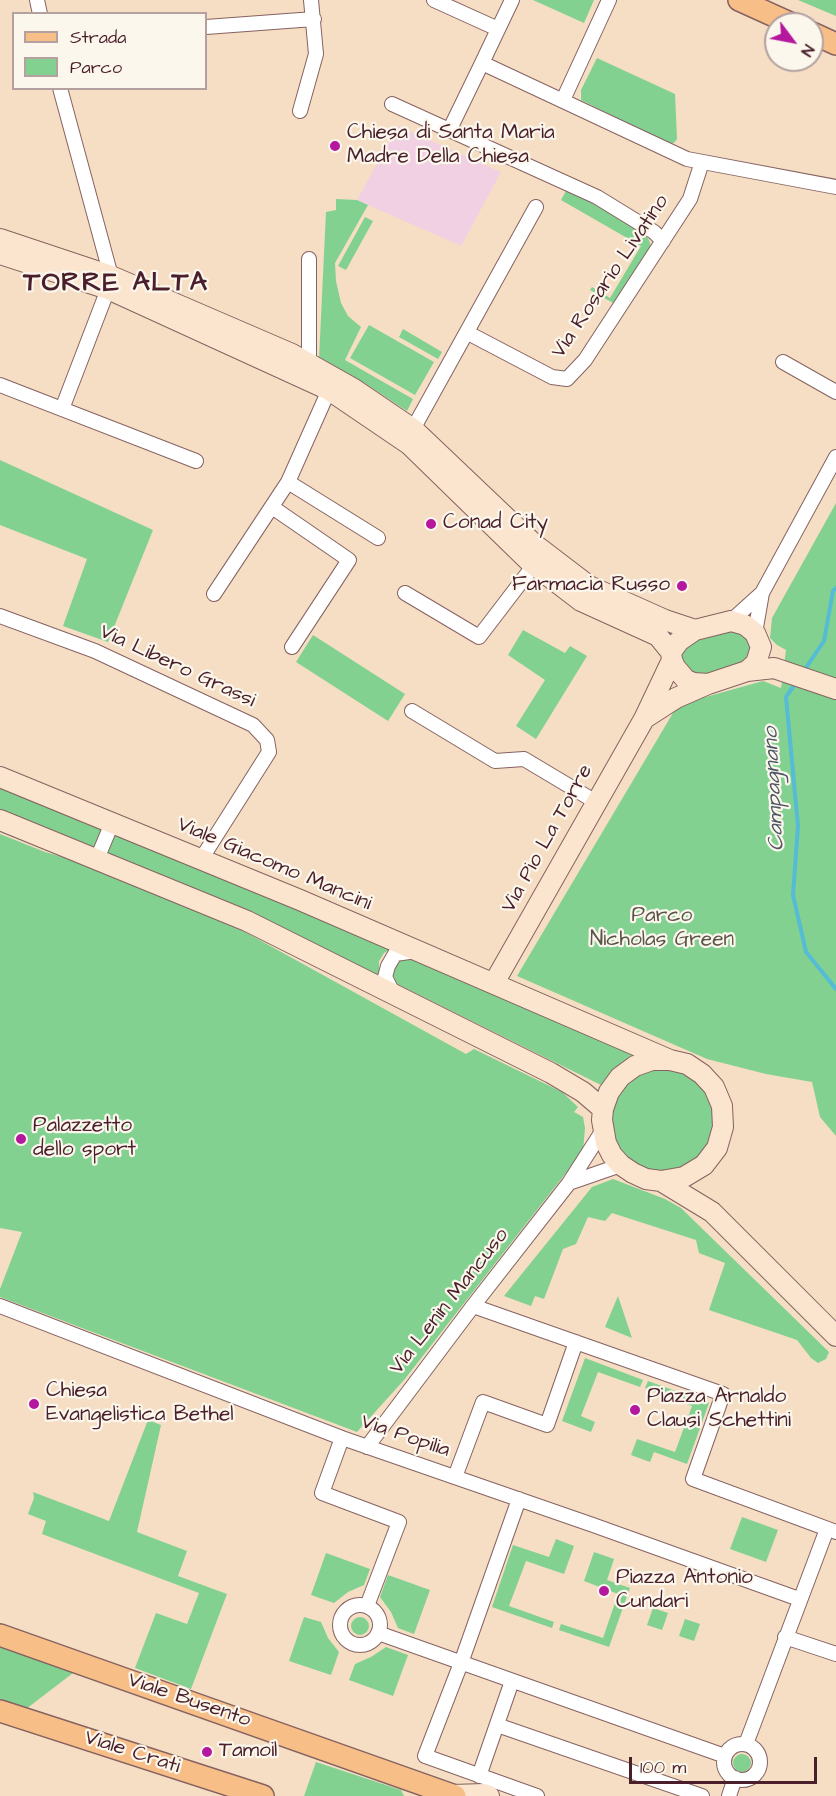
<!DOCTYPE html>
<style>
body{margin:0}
#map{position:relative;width:836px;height:1796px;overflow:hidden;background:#f5dec4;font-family:"Architects Daughter",sans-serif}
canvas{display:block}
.legend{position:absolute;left:12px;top:12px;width:195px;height:78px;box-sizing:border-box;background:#fbf7ec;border:2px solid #b4a19f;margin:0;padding:8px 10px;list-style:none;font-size:18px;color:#4a1f2b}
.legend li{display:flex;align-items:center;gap:12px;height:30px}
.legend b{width:30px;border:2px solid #b4a19f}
.north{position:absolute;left:764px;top:12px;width:60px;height:60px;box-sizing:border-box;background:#fbf7ec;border:2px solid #b4a19f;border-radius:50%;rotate:122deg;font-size:16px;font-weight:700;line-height:24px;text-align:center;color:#4a1f2b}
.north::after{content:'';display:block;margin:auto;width:21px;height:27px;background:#b5179e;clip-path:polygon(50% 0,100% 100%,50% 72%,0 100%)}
.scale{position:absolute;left:629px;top:1757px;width:188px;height:27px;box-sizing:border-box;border:3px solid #4a1f2b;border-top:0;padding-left:8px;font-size:18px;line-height:21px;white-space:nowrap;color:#4a1f2b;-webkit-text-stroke:4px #fbf7ec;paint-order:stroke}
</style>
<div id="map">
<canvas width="836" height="1796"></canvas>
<ul class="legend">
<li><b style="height:8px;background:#f7be87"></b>Strada</li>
<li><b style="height:16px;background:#82d190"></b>Parco</li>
</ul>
<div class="north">N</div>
<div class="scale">100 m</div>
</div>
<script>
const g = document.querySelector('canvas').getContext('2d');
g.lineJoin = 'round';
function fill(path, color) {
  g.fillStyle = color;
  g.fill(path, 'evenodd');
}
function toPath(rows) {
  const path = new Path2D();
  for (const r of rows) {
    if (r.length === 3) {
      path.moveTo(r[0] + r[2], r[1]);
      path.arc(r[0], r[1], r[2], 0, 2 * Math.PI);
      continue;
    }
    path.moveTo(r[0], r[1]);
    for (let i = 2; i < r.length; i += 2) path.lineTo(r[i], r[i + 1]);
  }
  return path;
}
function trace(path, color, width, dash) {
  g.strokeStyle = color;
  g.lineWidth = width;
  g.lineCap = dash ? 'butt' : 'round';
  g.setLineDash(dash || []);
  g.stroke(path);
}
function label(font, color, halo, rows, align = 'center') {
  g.font = font + ' "Architects Daughter",sans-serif';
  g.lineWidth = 4.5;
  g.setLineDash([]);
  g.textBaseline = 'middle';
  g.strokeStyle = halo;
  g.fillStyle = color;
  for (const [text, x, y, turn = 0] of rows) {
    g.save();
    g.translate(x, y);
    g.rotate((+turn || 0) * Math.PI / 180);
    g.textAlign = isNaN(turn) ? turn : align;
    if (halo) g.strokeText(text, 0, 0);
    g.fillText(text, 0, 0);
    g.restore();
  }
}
fill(toPath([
 [398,126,501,172,461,246,357,200]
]), '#f1d0e3');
fill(toPath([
 [533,0,594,0,584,23],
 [798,0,836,0,836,16],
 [597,58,675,94,677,139,674,143,670,144,581,100,581,90],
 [566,191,622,217,648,238,652,248,615,304,590,290,592,287,610,298,641,246,561,200],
 [336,199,357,200,368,205,335,263,336,281,341,303,348,316,361,327,345,360,413,399,407,411,366,384,319,359,326,212,336,210],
 [365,217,373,221,346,270,338,266],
 [369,325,434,362,415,395,350,358],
 [403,329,442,352,438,359,399,337],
 [0,460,153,530,108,642,63,626,87,559,0,525],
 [836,503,836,1136,820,1117,812,1082,766,1074,707,1059,517,976,673,713,684,703,763,681,781,688,786,650,777,645,770,638,772,618],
 [732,624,753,635,754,661,707,681,677,666,681,643],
 [523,630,565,653,570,646,587,656,536,739,516,726,545,680,508,655],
 [313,635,405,694,388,721,296,662],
 [0,783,392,948,384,953,379,961,379,976,204,894,0,809],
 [0,834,45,852,76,861,245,932,466,1054,474,1049,562,1092,578,1107,574,1112,583,1117,585,1128,583,1151,404,1380,357,1432,0,1297,0,1289,22,1232,0,1228],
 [408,955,648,1054,605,1087,393,982,394,969,401,957],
 [663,1120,52],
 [613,1179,665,1199,681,1208,829,1352,826,1359,818,1363,811,1358,797,1340,709,1310,725,1263,699,1253,696,1240,612,1213,605,1221,588,1217,576,1244,563,1249,544,1299,535,1296,531,1306,504,1296,592,1187],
 [618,1296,632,1338,605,1327],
 [585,1358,643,1380,640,1387,598,1372,581,1416,595,1422,591,1432,562,1421],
 [648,1381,709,1403,687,1464,654,1452,650,1462,631,1455,637,1439,675,1452,692,1406,645,1388],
 [148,1420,161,1425,137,1532,187,1551,178,1576,227,1594,191,1689,135,1668,156,1613,187,1624,199,1593,42,1534,46,1521,28,1514,34,1498,33,1492,109,1521],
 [742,1517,778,1530,766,1562,730,1549],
 [556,1539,574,1546,564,1574,526,1561,509,1606,554,1622,552,1628,492,1607,513,1545,549,1557],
 [594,1552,614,1559,607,1580,630,1588,609,1647,559,1630,561,1624,603,1638,618,1594,584,1581],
 [326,1553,370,1569,364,1585,348,1592,334,1603,311,1595],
 [388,1575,430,1590,414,1634,398,1628,391,1612,380,1597],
 [653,1608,668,1613,662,1630,647,1625],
 [304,1617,321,1622,328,1638,339,1652,331,1675,289,1661],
 [360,1626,9],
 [685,1619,700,1624,694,1641,679,1636],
 [0,1647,73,1673,26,1709,0,1700],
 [386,1647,408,1655,393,1696,349,1680,355,1664,371,1657],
 [742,1763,9],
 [316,1762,401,1790,404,1796,304,1796]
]), '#82d190');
trace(toPath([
 [803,672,824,641,833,591,836,588],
 [797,681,786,697,798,826,793,895,806,952,836,989]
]), '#56bbd4', 4);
const street = toPath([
 [37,0,40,14],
 [434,0,498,29],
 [512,0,482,63,687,159,836,187],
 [206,27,314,19],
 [60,88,111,276],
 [563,100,609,0],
 [392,104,597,197,654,232,663,241],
 [300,111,316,54,311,0],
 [449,131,482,63],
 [468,333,552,377,567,379,585,360,690,199,702,162],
 [783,362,836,392],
 [309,364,309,259],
 [0,385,196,461],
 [62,409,108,289],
 [413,429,536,207],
 [288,482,378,538],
 [272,507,349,560,292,647],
 [405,593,479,637,534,565],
 [214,594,288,482,329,390],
 [0,616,95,651,253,725,267,740,269,752,200,861],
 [731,621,762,593,836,457],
 [755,633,762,593],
 [412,711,495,761,524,759,596,802],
 [97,859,112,823],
 [394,995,385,977,388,966,395,954,416,951],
 [569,1183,621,1165],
 [0,1306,342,1438,593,1525,799,1599],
 [473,1306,723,1394,693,1479,836,1532],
 [342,1438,322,1493,399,1522,367,1606],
 [367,1447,473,1306,569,1183,603,1130],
 [455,1477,483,1402,547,1425,576,1342],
 [519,1499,461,1663,425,1756,537,1796],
 [360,1625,20],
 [378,1633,725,1756],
 [785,1637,836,1654],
 [497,1725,702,1796],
 [742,1762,18],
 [746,1744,827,1529],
 [479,1776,512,1681],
 [729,1796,735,1778]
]);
const secondary = toPath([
 [0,239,111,276,292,354,354,389,413,429,534,544,589,586,665,620,695,630],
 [0,254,108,289,329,390,410,445,530,562,581,601,658,636,671,652],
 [731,621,745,625,755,633,761,647,756,663,747,671,708,684,694,683,686,680,675,667,672,660,671,652,679,641,695,630,731,621],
 [747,671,774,668,836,689],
 [645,718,676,698,708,684],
 [0,777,300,900,670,1060,687,1064,702,1074,714,1087,722,1106,723,1127,717,1148,704,1165,684,1177,661,1181,646,1179,633,1173,621,1165,612,1155,606,1143,602,1120,603,1109,609,1092,620,1077,635,1066,652,1060,670,1060],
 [0,820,247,921,551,1073,583,1092,603,1109],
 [494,983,644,719,672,660],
 [661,1181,712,1212,836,1336],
 [452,1795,484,1794,489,1796]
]);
const primary = toPath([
 [739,0,792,24],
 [812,33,836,44],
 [0,1635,455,1796],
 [0,1711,263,1796]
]);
trace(street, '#866261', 16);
trace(secondary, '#866261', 22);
trace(primary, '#866261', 24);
trace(street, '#fff', 14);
trace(secondary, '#fce5cf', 20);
trace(primary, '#f7be87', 21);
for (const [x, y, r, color] of [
 [335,146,6,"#b5179e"],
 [431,524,6,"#b5179e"],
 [682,586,6,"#b5179e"],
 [21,1139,6,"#b5179e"],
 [34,1404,6,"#b5179e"],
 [635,1410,6,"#b5179e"],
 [604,1591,6,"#b5179e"],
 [207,1752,6,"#b5179e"]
]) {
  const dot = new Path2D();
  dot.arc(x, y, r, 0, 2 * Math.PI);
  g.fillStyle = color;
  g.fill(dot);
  trace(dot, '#fbf7ec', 2);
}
label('21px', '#4a1f2b', '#fbf7ec', [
 ["Chiesa di Santa Maria",347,134],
 ["Madre Della Chiesa",347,158],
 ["Conad City",443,524],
 ["Farmacia Russo",670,586,"right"],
 ["Palazzetto",33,1127],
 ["dello sport",33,1151],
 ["Chiesa",46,1392],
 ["Evangelistica Bethel",46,1416],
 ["Piazza Arnaldo",647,1398],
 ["Clausi Schettini",647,1422],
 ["Piazza Antonio",616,1579],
 ["Cundari",616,1603],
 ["Tamoil",219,1752]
], 'left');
label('21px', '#4a1f2b', '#fbf7ec', [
 ["Via Rosario Livatino",611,277,-56],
 ["Via Libero Grassi",177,667,25],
 ["Via Pio La Torre",548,839,-61],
 ["Viale Giacomo Mancini",274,865,23],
 ["Via Lenin Mancuso",450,1302,-52],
 ["Via Popilia",405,1437,19],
 ["Viale Busento",189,1701,19],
 ["Viale Crati",132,1753,18]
]);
label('21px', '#5b5449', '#fbf7ec', [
 ["Parco",662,917],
 ["Nicholas Green",662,941]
]);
label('italic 22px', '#4e5666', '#fbf7ec', [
 ["Campagnano",775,789,-93]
]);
g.letterSpacing = '1.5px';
label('bold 27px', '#4a1f2b', '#fbf7ec', [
 ["TORRE ALTA",116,284]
]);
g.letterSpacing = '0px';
</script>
